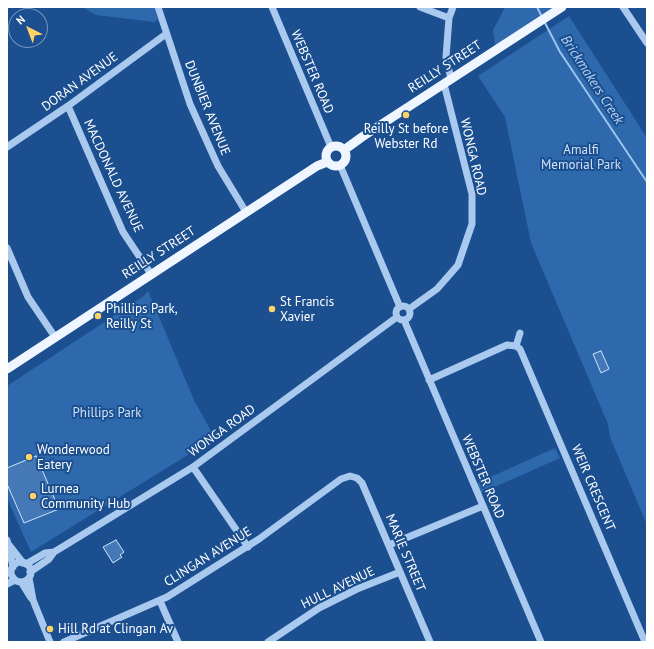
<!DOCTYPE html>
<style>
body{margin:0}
#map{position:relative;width:654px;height:649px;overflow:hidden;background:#1b4f8f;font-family:"PT Sans",sans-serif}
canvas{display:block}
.frame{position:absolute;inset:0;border:8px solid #fff;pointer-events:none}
.north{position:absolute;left:8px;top:8px;width:40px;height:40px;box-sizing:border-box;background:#1b4f8f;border:1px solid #7695bc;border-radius:50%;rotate:318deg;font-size:11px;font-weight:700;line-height:16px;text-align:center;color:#fff}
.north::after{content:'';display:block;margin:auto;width:14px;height:18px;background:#ffd166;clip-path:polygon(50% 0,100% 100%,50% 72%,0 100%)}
</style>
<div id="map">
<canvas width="654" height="649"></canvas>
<div class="frame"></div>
<div class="north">N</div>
</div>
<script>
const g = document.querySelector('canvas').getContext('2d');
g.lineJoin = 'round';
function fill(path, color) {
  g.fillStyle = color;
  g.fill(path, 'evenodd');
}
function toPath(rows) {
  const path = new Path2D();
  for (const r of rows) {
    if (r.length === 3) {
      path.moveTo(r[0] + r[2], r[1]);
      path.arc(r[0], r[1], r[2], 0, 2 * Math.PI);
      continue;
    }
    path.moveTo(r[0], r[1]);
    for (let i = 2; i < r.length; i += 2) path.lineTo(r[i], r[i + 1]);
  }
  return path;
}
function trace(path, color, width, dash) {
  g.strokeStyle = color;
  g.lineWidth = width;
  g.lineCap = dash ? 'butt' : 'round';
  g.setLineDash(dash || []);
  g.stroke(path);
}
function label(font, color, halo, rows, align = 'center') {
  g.font = font + ' "PT Sans",sans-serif';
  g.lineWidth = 4;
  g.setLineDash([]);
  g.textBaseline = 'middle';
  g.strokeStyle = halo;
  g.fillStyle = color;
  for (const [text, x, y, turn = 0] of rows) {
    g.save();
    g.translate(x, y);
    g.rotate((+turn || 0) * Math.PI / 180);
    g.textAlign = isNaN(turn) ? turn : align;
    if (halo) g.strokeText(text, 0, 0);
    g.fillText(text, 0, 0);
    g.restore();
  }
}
fill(toPath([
 [82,7,154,7,158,20,154,22,96,15],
 [505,7,557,7,495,46,493,30],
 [569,16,647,138,647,525,610,437,608,424,531,243,505,117,478,76],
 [148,291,195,402,215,438,31,552,7,498,7,386,144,296],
 [555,448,560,458,479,494,475,484]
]), '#2e69ad');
trace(toPath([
 [537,7,542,17],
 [544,21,560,52,647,182]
]), '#9cc4f0', 2);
const building = toPath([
 [601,351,609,369,601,373,593,354,601,351],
 [36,456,59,509,24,523,7,484,7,468,36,456],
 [116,540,124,552,120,555,122,557,113,563,103,547,116,540]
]);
fill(building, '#4478b7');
trace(building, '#cfe3fa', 1);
trace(toPath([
 [158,7,190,104,218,166,246,212],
 [272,7,331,147],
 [420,7,449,18],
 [623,7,647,43],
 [451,79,446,57,449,18,453,7],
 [68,106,123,232,151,274],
 [7,147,68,106,166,34],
 [340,165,400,307],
 [7,248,28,297,55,337],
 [403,313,7],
 [409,309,437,289,458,265,472,224,472,194,444,84],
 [404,320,541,642],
 [516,346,520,333],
 [429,380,507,345,516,346,520,349,645,642],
 [193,467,248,547],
 [7,540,13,567],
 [9,545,23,563],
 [389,545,483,506],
 [21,572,10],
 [26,564,45,553,54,552,64,546,193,467,397,317],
 [30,572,49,559,54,552],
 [29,578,33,600,50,642],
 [21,582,31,598],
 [7,584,15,580],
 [160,601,178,642],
 [64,642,167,597,259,539,341,479,350,476,357,478,362,483,430,642],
 [268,642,319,608,357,589,400,572]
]), '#a9c9ee', 7);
trace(toPath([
 [336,156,10],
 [344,150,362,137,562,7],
 [7,369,317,166,327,162]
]), '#f0f6ff', 9);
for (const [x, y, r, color] of [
 [406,115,4,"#ffd166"],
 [272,309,4,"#ffd166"],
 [98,316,4,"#ffd166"],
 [29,457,4,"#ffd166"],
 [33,496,4,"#ffd166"],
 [50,629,4,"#ffd166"]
]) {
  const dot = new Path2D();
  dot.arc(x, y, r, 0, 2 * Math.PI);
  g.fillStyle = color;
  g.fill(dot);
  trace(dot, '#1b4f8f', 1.5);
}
label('13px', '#fff', '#1b4f8f', [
 ["REILLY STREET",445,67,-33],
 ["WEBSTER ROAD",312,72,67],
 ["DORAN AVENUE",80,82,-36],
 ["DUNBIER AVENUE",207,108,68],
 ["WONGA ROAD",473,157,77],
 ["MACDONALD AVENUE",113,176,65],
 ["REILLY STREET",159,253,-33],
 ["WONGA ROAD",222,431,-36],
 ["WEBSTER ROAD",483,477,67],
 ["WEIR CRESCENT",593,488,67],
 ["MARIE STREET",405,553,67],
 ["CLINGAN AVENUE",208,557,-32],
 ["HULL AVENUE",338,588,-26]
]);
label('13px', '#fff', '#1b4f8f', [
 ["Reilly St before",406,129,"center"],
 ["Webster Rd",406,144,"center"],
 ["St Francis",280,302],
 ["Xavier",280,317],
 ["Phillips Park,",106,309],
 ["Reilly St",106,324],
 ["Wonderwood",37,450],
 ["Eatery",37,465],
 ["Lurnea",41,489],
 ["Community Hub",41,504],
 ["Hill Rd at Clingan Av",58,629]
], 'left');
label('13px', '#cfe3fa', '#1b4f8f', [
 ["Amalfi",581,150],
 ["Memorial Park",581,165],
 ["Phillips Park",107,413]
]);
label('italic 14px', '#b5d3f5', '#1b4f8f', [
 ["Brickmakers Creek",592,80,57]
]);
</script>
